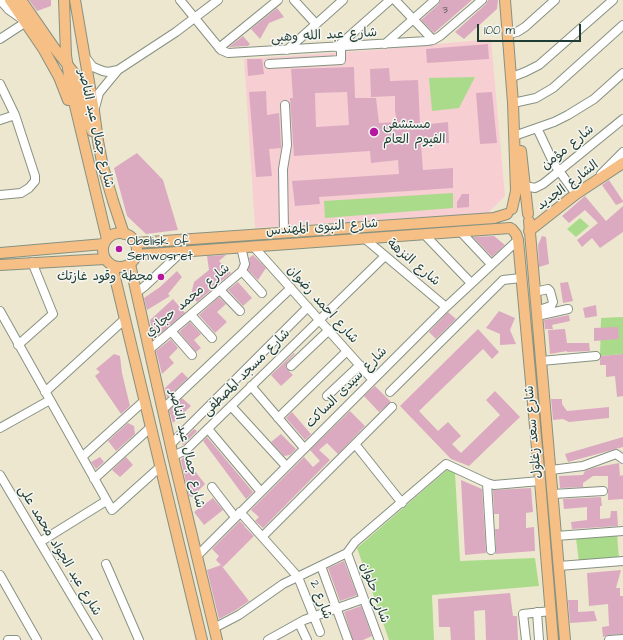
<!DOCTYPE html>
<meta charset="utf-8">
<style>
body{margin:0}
#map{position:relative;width:623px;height:640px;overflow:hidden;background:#eee7d0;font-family:"Architects Daughter",sans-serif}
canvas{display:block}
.scale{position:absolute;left:477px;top:24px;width:104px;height:18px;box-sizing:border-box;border:2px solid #1f3d34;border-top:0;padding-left:5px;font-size:12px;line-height:14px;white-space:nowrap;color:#1f3d34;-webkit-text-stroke:3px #f6f6f2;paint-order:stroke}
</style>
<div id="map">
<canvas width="623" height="640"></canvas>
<div class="scale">100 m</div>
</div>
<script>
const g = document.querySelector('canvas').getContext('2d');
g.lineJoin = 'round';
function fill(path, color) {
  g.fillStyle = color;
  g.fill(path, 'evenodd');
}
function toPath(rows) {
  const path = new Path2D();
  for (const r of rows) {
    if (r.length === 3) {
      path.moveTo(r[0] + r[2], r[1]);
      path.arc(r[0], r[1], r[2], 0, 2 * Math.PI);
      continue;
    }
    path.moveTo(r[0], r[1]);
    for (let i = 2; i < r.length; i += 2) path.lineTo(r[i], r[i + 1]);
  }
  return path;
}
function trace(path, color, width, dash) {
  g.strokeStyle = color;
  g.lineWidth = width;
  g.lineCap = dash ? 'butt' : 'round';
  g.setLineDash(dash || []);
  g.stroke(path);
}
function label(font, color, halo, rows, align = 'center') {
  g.font = font + ' "Architects Daughter","Playpen Sans Arabic",sans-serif';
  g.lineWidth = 3;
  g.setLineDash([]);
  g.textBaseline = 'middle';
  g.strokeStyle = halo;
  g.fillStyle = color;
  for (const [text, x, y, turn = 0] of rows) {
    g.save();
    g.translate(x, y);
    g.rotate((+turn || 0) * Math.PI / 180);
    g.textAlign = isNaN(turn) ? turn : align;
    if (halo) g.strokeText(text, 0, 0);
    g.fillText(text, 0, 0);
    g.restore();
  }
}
fill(toPath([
 [491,39,505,196,488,213,255,228,244,59,373,50]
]), '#f7cfd2');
fill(toPath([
 [475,77,459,108,432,111,429,78],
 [453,193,453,208,325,218,324,201],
 [580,218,589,226,576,237,567,229],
 [623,317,623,354,600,356,601,318],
 [448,469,455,473,460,561,535,558,539,586,432,595,434,640,389,640,357,548],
 [617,534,619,559,579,562,576,538]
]), '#aadb8a');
fill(toPath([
 [29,0,51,0,51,6,37,11],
 [440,0,472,0,434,33,421,20,439,4],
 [488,0,498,0,497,9,464,39,455,32,486,4],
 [277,8,284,17,269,23,260,39,251,29],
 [243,36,250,44,248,46,229,47],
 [488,44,489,59,427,63,426,49],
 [247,59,262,59,264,74,248,76],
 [354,67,355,98,376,98,379,123,397,122,395,111,395,96,371,97,370,69,389,68,390,81,418,80,420,125,448,122,449,143,421,144,423,170,453,168,453,188,319,197,320,204,295,206,292,181,399,174,398,160,371,163,370,151,294,156,290,98,293,98,291,69],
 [347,92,349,125,316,127,315,93],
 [266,91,267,115,279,113,281,145,281,148,269,149,272,176,256,177,249,92],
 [492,92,497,143,480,144,476,93],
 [137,153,163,180,178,230,146,234,127,216,114,168],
 [609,180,623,201,623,202,616,205,602,185],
 [462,194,469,194,469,207,457,208,457,202],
 [585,196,606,221,623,206,623,232,600,248,592,238,582,247,577,240,598,223,585,210,569,223,562,216],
 [494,236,505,245,492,257,473,237],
 [542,236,546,237,549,264,539,267,538,245],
 [226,255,219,261,231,273,197,302,191,295,194,282,209,270,207,256],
 [253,255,266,268,258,280,248,270,250,263,249,258],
 [177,271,182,277,168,294,170,296,147,310,144,298,160,287],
 [238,282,252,298,243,306,228,290],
 [568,282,573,301,563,303,560,283],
 [219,297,226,304,217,312,227,322,215,333,199,315],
 [173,299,185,313,154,339,150,320],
 [596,305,597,316,585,318,583,308],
 [499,311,515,318,510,330,516,344,500,345,500,334,486,328],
 [448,312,456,319,436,339,429,332],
 [569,315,570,321,552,325,553,329,545,329,544,320],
 [190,322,201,334,194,340,201,348,196,352,179,332],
 [618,327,619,339,594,341,594,328],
 [478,329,499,352,492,359,483,349,419,411,438,431,448,422,461,436,452,444,461,453,500,415,486,400,495,391,520,417,469,466,451,459,400,406],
 [565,329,567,343,589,343,590,351,567,352,567,351,550,354,548,330],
 [171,339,178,348,169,357,174,363,162,374,156,351],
 [294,353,295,354,287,362,286,368,293,375,281,386,271,375],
 [114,354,120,356,122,373,130,406,121,414,95,376,100,372,96,369],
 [623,354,623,396,617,397,615,376,606,377,606,365,600,365,600,360,601,356],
 [182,372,188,378,167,398,165,388],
 [375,386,391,402,379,412,364,396],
 [182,398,191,406,173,423,169,410],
 [551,399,562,399,562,404,567,411,609,407,609,418,569,422,563,419,553,420],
 [350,411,365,426,338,454,327,443,319,450,330,460,263,528,255,521,259,517,251,510,304,457,313,467,320,461,310,450],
 [292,412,310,433,311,434,305,440,286,418],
 [128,423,134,426,135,434,116,451,108,441],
 [194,429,197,431,183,445,181,442],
 [281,434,296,449,290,455,284,456,271,442],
 [207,437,253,492,246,499,203,441],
 [623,437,623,447,568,462,565,454],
 [100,457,104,462,96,469,91,462],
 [126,457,133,465,120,477,112,470],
 [184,457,205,484,192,497,189,496,181,460],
 [619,463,620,476,623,475,623,499,608,500,608,476,593,476,583,483,583,487,560,488,559,476,583,475,585,471,593,468],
 [461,480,482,489,486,553,465,555],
 [531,488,533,512,526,513,526,528,534,527,535,551,495,554,496,550,495,529,499,529,499,514,494,514,493,490],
 [601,497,602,506,600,506,600,519,610,518,611,511,617,511,618,526,572,529,571,522,587,520,587,507,564,509,563,499],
 [213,498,223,510,204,525,194,512],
 [240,521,245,526,244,526,254,536,223,567,221,565,249,601,236,610,219,619,207,570,221,565,216,560,219,556,212,549],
 [344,561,357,595,340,601,328,568],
 [621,570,616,588,620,588,620,596,623,596,623,634,609,635,603,637,602,627,609,626,608,604,589,606,587,573],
 [510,593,513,616,517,616,518,640,486,640,485,610,474,611,475,640,451,640,450,627,439,627,438,599],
 [568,600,578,600,578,612,594,611,597,621,570,623],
 [361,606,372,636,363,640,353,640,344,612]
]), '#dbaac0');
const minor = toPath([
 [180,0,221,50,228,53,427,41,433,40,440,36,482,0],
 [294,0,316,24],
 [395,0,433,40],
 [509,34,517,32,525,27,555,0],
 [0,39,26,22,9,10,0,0],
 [385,44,435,0],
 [337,47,390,0],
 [219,48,278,0],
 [287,50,343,0],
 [86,58,93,67,103,71,108,72,118,70,176,32,218,0],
 [269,64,341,60,341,47],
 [512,77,525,72,539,65,613,0],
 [0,84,15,115,35,176,35,181,29,188,21,193,0,195],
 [513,103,536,98,553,88,623,25],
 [95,108,99,93,118,70],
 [0,120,15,115],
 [537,128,554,164,576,194],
 [514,136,554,122,568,115,594,99,623,73],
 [601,174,623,152],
 [525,186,535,188,543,184,623,119],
 [460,231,491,264],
 [284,232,283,169,287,145,285,105],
 [424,234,471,283],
 [364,238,446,307],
 [253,246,372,379],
 [242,271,262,293],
 [220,290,240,311],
 [535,292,548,289,550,291,553,302,551,306,536,311],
 [136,293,145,286,176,257,175,252],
 [0,311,112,510,160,467],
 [191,315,212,338],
 [537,316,568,309],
 [171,331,192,355],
 [18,345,53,314,32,262],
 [150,349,242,271,245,264,241,247],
 [541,361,596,356],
 [291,366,329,330],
 [251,386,304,448],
 [45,392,125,319],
 [390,392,503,280,521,278],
 [327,396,360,365],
 [231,406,286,466],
 [163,409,291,288],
 [278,418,347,351],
 [0,428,50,400],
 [208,429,261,492],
 [171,444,308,307],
 [355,444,402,503],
 [173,456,186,450,385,256],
 [82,457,144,401],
 [551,470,583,466,616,454,623,459],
 [0,475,98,640],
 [94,479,151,427],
 [487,483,491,550],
 [212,487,235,517],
 [553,494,603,491],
 [240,512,298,577,320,632],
 [263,536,392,407],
 [556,536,623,531],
 [40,542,106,501],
 [347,553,355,542,446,464,487,483,494,485,540,481],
 [347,553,379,640],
 [197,556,446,307,518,240],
 [106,564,139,640],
 [321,566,348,640],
 [559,566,623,561],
 [0,575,37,640],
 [537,612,539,640],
 [299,623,307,640],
 [214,628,239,615,283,584,347,553],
 [8,640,16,640],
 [268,640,304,620,363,599],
 [526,640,523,614,551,611],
 [609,640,623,639]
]);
const major = toPath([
 [10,0,44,50,59,77,68,100],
 [21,0,55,49,74,73,79,83,88,121,92,131],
 [64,0,66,55,71,89,107,239],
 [75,0,94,111,98,141,103,167,113,201,124,234],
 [505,0,513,103,516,191,512,209],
 [521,151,528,214],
 [529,221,565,640],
 [512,229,516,234,518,240,540,481,553,640],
 [529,231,576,194,623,163],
 [120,250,17],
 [135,243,494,218,507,214],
 [0,253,104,244],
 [136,255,510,228],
 [130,264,173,456,217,640],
 [0,265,105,259],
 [112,265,202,640]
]);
trace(minor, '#869282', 10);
trace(major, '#869282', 12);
trace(minor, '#fff', 8);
trace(major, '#f5bf86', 10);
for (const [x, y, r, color] of [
 [374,132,5,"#b5179e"],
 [119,249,4,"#b5179e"],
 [161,277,4,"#b5179e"]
]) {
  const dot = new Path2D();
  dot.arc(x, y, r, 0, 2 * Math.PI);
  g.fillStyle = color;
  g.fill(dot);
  trace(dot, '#f6f6f2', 1.5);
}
label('11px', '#4e5857', null, [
 ["3",445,11]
]);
label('13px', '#1f3d34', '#f6f6f2', [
 ["شارع عبد الله وهبى",324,36,-3],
 ["شارع جمال عبد الناصر",95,129,77],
 ["شارع مؤمن",568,148,-39],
 ["الشارع الجديد",568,186,-37],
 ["شارع النبوى المهندس",322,228,-4],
 ["شارع النزهة",413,263,40],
 ["شارع محمد حجازي",188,301,-40],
 ["شارع احمد رضوان",322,305,48],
 ["شارع مسجد المصطفى",247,373,-45],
 ["شارع سيدى الساكت",347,388,-45],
 ["شارع سعد زغلول",534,432,-95],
 ["شارع جمال عبد الناصر",186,449,77],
 ["شارع عبد الجواد محمد على",59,551,59],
 ["شارع حلوان",374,593,70],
 ["شارع 2",320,600,69]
]);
label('13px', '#1f3d34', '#f6f6f2', [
 ["مستشفى",383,125],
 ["الفيوم العام",383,140],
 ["Obelisk of",127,242],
 ["Senwosret",127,257],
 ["محطة وقود غازتك",153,277,"right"]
], 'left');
</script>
